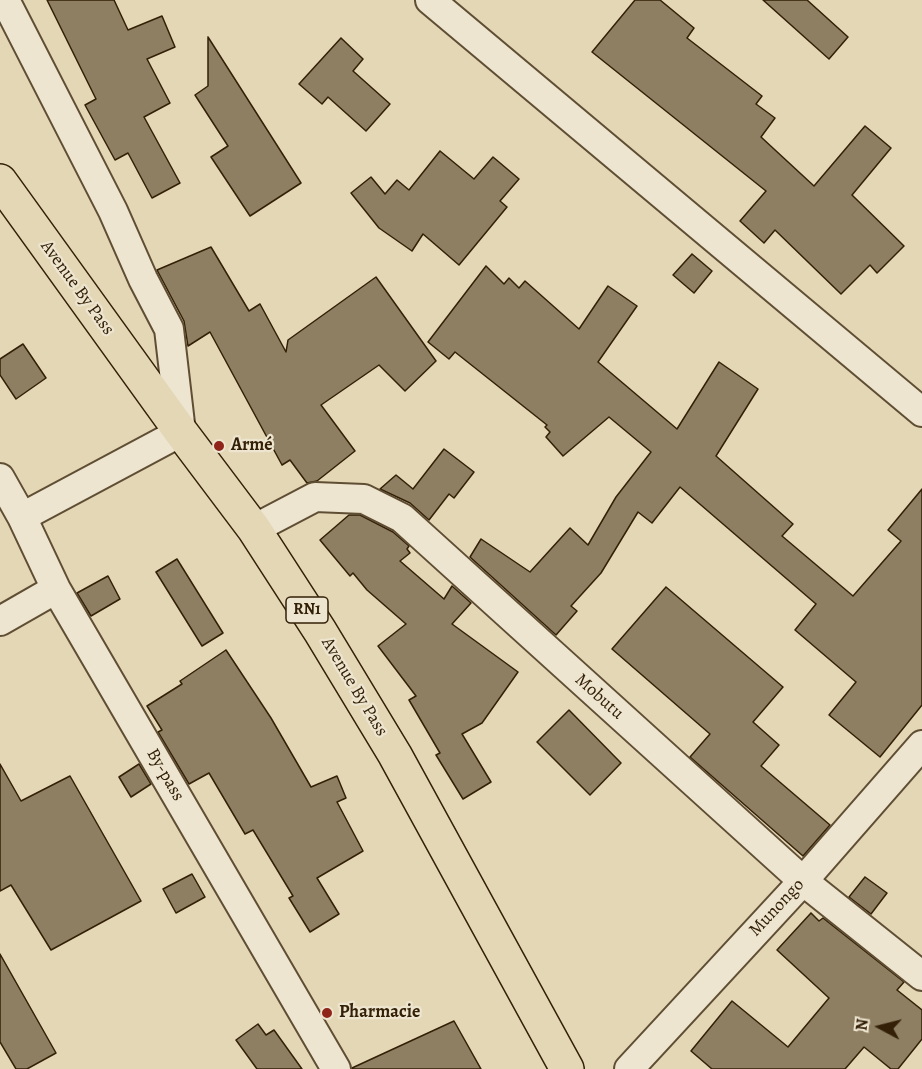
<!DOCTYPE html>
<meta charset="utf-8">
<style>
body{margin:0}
#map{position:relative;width:922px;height:1069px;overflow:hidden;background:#e4d7b6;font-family:Alegreya,serif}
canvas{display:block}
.north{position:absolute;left:850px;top:997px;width:60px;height:60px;-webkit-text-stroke:4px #ede5d0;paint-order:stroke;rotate:277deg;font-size:16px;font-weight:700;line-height:24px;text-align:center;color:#332007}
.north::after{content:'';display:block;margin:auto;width:21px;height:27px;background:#332007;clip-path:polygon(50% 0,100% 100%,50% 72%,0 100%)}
</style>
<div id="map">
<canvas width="922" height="1069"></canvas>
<div class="north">N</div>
</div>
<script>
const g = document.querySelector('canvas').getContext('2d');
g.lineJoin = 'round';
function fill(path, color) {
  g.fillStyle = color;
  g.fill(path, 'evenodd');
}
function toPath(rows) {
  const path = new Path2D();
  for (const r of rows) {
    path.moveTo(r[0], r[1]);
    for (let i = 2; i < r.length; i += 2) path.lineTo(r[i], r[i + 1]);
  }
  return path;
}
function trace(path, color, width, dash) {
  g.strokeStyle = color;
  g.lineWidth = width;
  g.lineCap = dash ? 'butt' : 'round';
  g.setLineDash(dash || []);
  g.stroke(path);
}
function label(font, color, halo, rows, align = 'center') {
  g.font = font + ' Alegreya,serif';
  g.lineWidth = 4.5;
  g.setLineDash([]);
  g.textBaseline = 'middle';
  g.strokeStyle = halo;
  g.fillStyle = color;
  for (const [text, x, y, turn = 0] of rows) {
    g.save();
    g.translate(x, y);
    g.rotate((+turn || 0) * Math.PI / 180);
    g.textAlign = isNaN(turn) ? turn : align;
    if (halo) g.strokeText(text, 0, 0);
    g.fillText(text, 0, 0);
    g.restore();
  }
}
const building = toPath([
 [47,0,114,0,128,30,162,16,175,47,147,59,170,103,144,117,180,183,152,198,128,153,115,160,85,105,96,99,47,0],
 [635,0,660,0,694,28,687,38,762,96,756,104,775,118,761,137,814,186,865,126,891,148,852,195,904,246,877,273,870,265,841,294,775,230,764,243,740,221,766,191,592,52,635,0],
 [763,0,807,0,848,37,829,59,763,0],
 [208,37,301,183,250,216,211,157,228,146,195,95,208,86,208,37],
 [341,38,363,59,353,71,390,104,366,131,328,97,322,104,299,84,341,38],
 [440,151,474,179,493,157,519,179,500,201,507,207,459,265,423,234,412,251,379,228,351,193,371,177,385,194,397,180,409,190,440,151],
 [211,247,249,311,260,304,286,352,288,340,376,277,436,361,405,391,379,365,321,405,355,451,317,481,307,483,290,460,282,465,210,332,188,346,184,321,157,270,211,247],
 [692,254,712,271,694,293,673,275,692,254],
 [486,266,504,284,509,278,519,288,525,281,579,329,608,286,637,306,598,362,677,429,719,362,758,389,716,456,793,524,782,536,853,596,901,541,888,530,922,489,922,705,880,757,829,715,856,682,795,630,816,604,680,487,652,523,638,512,601,573,571,606,577,611,556,635,470,557,481,539,530,572,570,528,588,545,616,497,651,452,609,417,563,456,546,437,550,432,545,427,547,425,455,352,449,359,428,342,486,266],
 [23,344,46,378,16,399,0,375,0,359,23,344],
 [444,449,474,472,454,498,449,494,429,520,410,503,380,489,396,475,413,489,444,449],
 [349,515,360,515,393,532,409,546,407,549,410,553,400,561,444,599,452,586,471,603,452,624,518,672,482,723,462,734,491,782,463,799,436,755,440,753,409,700,416,696,378,646,406,624,367,590,353,573,350,576,320,540,349,515],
 [177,559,223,633,202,646,156,572,177,559],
 [108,576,120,599,91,616,77,593,108,576],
 [666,587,783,687,753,722,779,745,761,766,830,825,803,856,690,757,710,734,612,649,666,587],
 [226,650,271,718,311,787,337,776,346,798,337,802,363,851,317,878,339,914,310,932,289,898,293,896,253,830,245,834,209,773,189,784,158,732,162,730,147,706,182,684,180,681,226,650],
 [569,710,621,763,590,795,537,742,569,710],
 [0,764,21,801,70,776,141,901,51,950,11,885,0,891,0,764],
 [139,764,151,784,131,797,119,777,139,764],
 [192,874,205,897,176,913,163,889,192,874],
 [865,877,887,893,871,914,849,897,865,877],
 [811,913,819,921,823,918,904,982,897,990,922,1010,922,1039,898,1069,891,1069,864,1047,845,1069,712,1069,691,1051,732,1001,788,1047,829,998,777,950,811,913],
 [0,954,56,1053,27,1069,16,1069,0,1042,0,954],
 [454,1021,481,1069,352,1069,352,1068,454,1021],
 [258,1024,266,1035,274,1030,302,1069,257,1069,236,1040,258,1024]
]);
fill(building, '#8f7f62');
trace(building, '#332007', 1.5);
const minor = toPath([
 [5,0,113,211,143,279,169,329,181,432,22,517],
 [430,0,922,412],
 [0,478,22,517,56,589,336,1069],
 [254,529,315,497,364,499,402,518,803,881,922,976],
 [0,621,56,589],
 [629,1069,803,881,922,745]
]);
const trunk = toPath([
 [0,181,181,432,254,529,320,631,395,755,567,1069]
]);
trace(minor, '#5f4e33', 32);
trace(trunk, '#332007', 36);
trace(minor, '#ede5d0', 28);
trace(trunk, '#e4d7b6', 33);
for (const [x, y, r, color] of [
 [219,446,6,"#8f2418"],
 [327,1013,6,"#8f2418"]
]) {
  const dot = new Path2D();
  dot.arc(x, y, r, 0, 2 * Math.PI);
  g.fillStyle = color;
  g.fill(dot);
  trace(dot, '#ede5d0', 2);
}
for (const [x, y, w] of [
 [307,610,42]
]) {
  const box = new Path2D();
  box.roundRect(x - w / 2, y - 13, w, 26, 4.5);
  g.fillStyle = '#ede5d0';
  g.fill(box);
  trace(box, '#332007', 1.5);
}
label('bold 16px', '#332007', null, [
 ["RN1",307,610]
]);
label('18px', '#332007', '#ede5d0', [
 ["Avenue By Pass",77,288,54],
 ["Avenue By Pass",354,687,59],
 ["Mobutu",599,697,42],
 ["By-pass",165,775,60],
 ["Munongo",777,908,-47]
]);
label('bold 18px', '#332007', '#ede5d0', [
 ["Armé",231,446],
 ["Pharmacie",339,1013]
], 'left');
</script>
